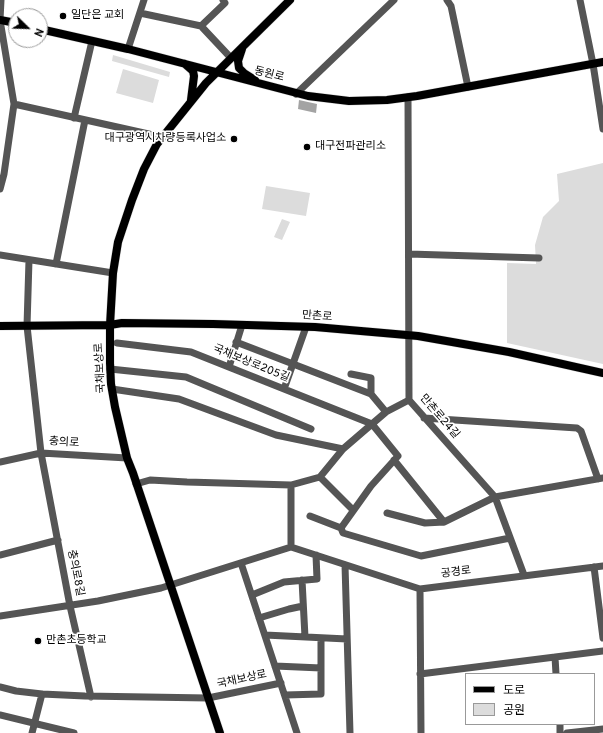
<!DOCTYPE html>
<meta charset="utf-8">
<style>
body{margin:0}
#map{position:relative;width:603px;height:733px;overflow:hidden;background:#fff;font-family:Overpass,"Noto Sans KR",sans-serif}
canvas{display:block}
.legend{position:absolute;left:465px;top:673px;width:130px;height:52px;box-sizing:border-box;background:#fff;border:1px solid #999;margin:0;padding:5px 7px;list-style:none;font-size:12px;color:#000}
.legend li{display:flex;align-items:center;gap:8px;height:20px}
.legend b{width:20px;border:1px solid #999}
.north{position:absolute;left:8px;top:8px;width:40px;height:40px;box-sizing:border-box;background:#fff;border:1px solid #999;border-radius:50%;rotate:113deg;font-size:11px;font-weight:700;line-height:16px;text-align:center;color:#000}
.north::after{content:'';display:block;margin:auto;width:14px;height:18px;background:#000;clip-path:polygon(50% 0,100% 100%,50% 72%,0 100%)}
</style>
<div id="map">
<canvas width="603" height="733"></canvas>
<ul class="legend">
<li><b style="height:5px;background:#000"></b>도로</li>
<li><b style="height:11px;background:#dcdcdc"></b>공원</li>
</ul>
<div class="north">N</div>
</div>
<script>
const g = document.querySelector('canvas').getContext('2d');
g.lineJoin = 'round';
function fill(path, color) {
  g.fillStyle = color;
  g.fill(path, 'evenodd');
}
function toPath(rows) {
  const path = new Path2D();
  for (const r of rows) {
    path.moveTo(r[0], r[1]);
    for (let i = 2; i < r.length; i += 2) path.lineTo(r[i], r[i + 1]);
  }
  return path;
}
function trace(path, color, width, dash) {
  g.strokeStyle = color;
  g.lineWidth = width;
  g.lineCap = dash ? 'butt' : 'round';
  g.setLineDash(dash || []);
  g.stroke(path);
}
function label(font, color, halo, rows, align = 'center') {
  g.font = font + ' Overpass,"Noto Sans KR",sans-serif';
  g.lineWidth = 3.5;
  g.setLineDash([]);
  g.textBaseline = 'middle';
  g.strokeStyle = halo;
  g.fillStyle = color;
  for (const [text, x, y, turn = 0] of rows) {
    g.save();
    g.translate(x, y);
    g.rotate((+turn || 0) * Math.PI / 180);
    g.textAlign = isNaN(turn) ? turn : align;
    if (halo) g.strokeText(text, 0, 0);
    g.fillText(text, 0, 0);
    g.restore();
  }
}
fill(toPath([
 [113,55,170,72,169,77,112,61],
 [123,69,159,80,153,103,116,93],
 [603,163,603,364,507,343,507,263,536,264,535,245,543,217,559,201,557,174],
 [266,186,310,193,306,216,262,209],
 [282,219,290,222,282,240,274,237]
]), '#dcdcdc');
fill(toPath([
 [299,100,317,104,316,113,298,109]
]), '#a3a3a3');
const major = toPath([
 [0,20,16,23],
 [40,29,128,49,308,96,349,101,387,100,417,96,603,62],
 [242,49,238,61,239,68,244,73,255,80],
 [185,64,193,71,194,76,191,100],
 [0,326,110,325,122,323,213,324,315,327,418,336,509,352,603,373],
 [220,733,133,473,127,458,115,407,111,384,110,363,110,325,113,273,118,242,132,200,144,169,157,144,206,83,290,0]
]);
trace(major, '#dbdbdb', 9);
trace(toPath([
 [447,0,451,6,468,87],
 [580,0,593,64,603,129],
 [140,13,201,26,231,58],
 [201,26,225,3,223,0],
 [128,49,144,0],
 [296,94,394,0],
 [408,97,409,400,495,497,524,575],
 [14,104,162,137],
 [74,118,92,41],
 [0,189,4,174,14,104,0,20,1,0],
 [409,254,539,258],
 [0,255,113,273],
 [29,260,27,326,41,453,70,606,91,697],
 [56,264,85,120],
 [236,342,371,394,386,412],
 [117,343,191,352,372,424,398,456,371,486,341,528],
 [229,367,242,325],
 [110,369,186,377,311,429],
 [351,374,371,378,371,394],
 [112,389,179,399,276,435,343,449],
 [284,389,306,327],
 [424,418,577,428,581,431,598,479],
 [394,460,444,522],
 [0,462,41,453,127,458],
 [320,477,353,510],
 [136,484,150,480,187,482,291,485,320,477,343,449,372,424,386,412,409,400],
 [387,513,425,523,444,522,495,497,603,478],
 [310,516,341,528,343,533,421,556,510,538],
 [291,547,291,485],
 [0,555,58,540],
 [241,563,297,733],
 [345,565,350,733],
 [594,567,603,638],
 [302,580,305,637],
 [420,589,421,733],
 [252,595,284,582,317,579,316,555],
 [0,616,98,601,161,588,291,547,420,589,603,566],
 [259,618,289,609,303,606],
 [265,635,347,639],
 [555,657,556,674],
 [275,666,321,668],
 [420,674,603,651],
 [0,687,16,691,42,694,85,696,208,698,281,683],
 [285,695,321,694,321,638],
 [0,715,74,733],
 [560,724,560,733],
 [32,733,42,694],
 [567,733,603,729]
]), '#555', 7);
trace(major, '#000', 8);
for (const [x, y, r, color] of [
 [63,16,4,"#000"],
 [234,139,4,"#000"],
 [307,147,4,"#000"],
 [38,641,4,"#000"]
]) {
  const dot = new Path2D();
  dot.arc(x, y, r, 0, 2 * Math.PI);
  g.fillStyle = color;
  g.fill(dot);
  trace(dot, '#fff', 1.5);
}
label('11px', '#000', '#fff', [
 ["일단은 교회",71,16],
 ["대구광역시차량등록사업소",226,139,"right"],
 ["대구전파관리소",315,147],
 ["만촌초등학교",46,641]
], 'left');
label('11px', '#000', '#fff', [
 ["동원로",269,75,14],
 ["만촌로",317,317,4],
 ["국채보상로205길",251,364,22],
 ["국채보상로",101,368,-93],
 ["만촌로24길",439,417,49],
 ["충의로",64,443,3],
 ["충의로8길",75,573,79],
 ["공경로",456,573,-7],
 ["국채보상로",242,680,-12]
]);
</script>
